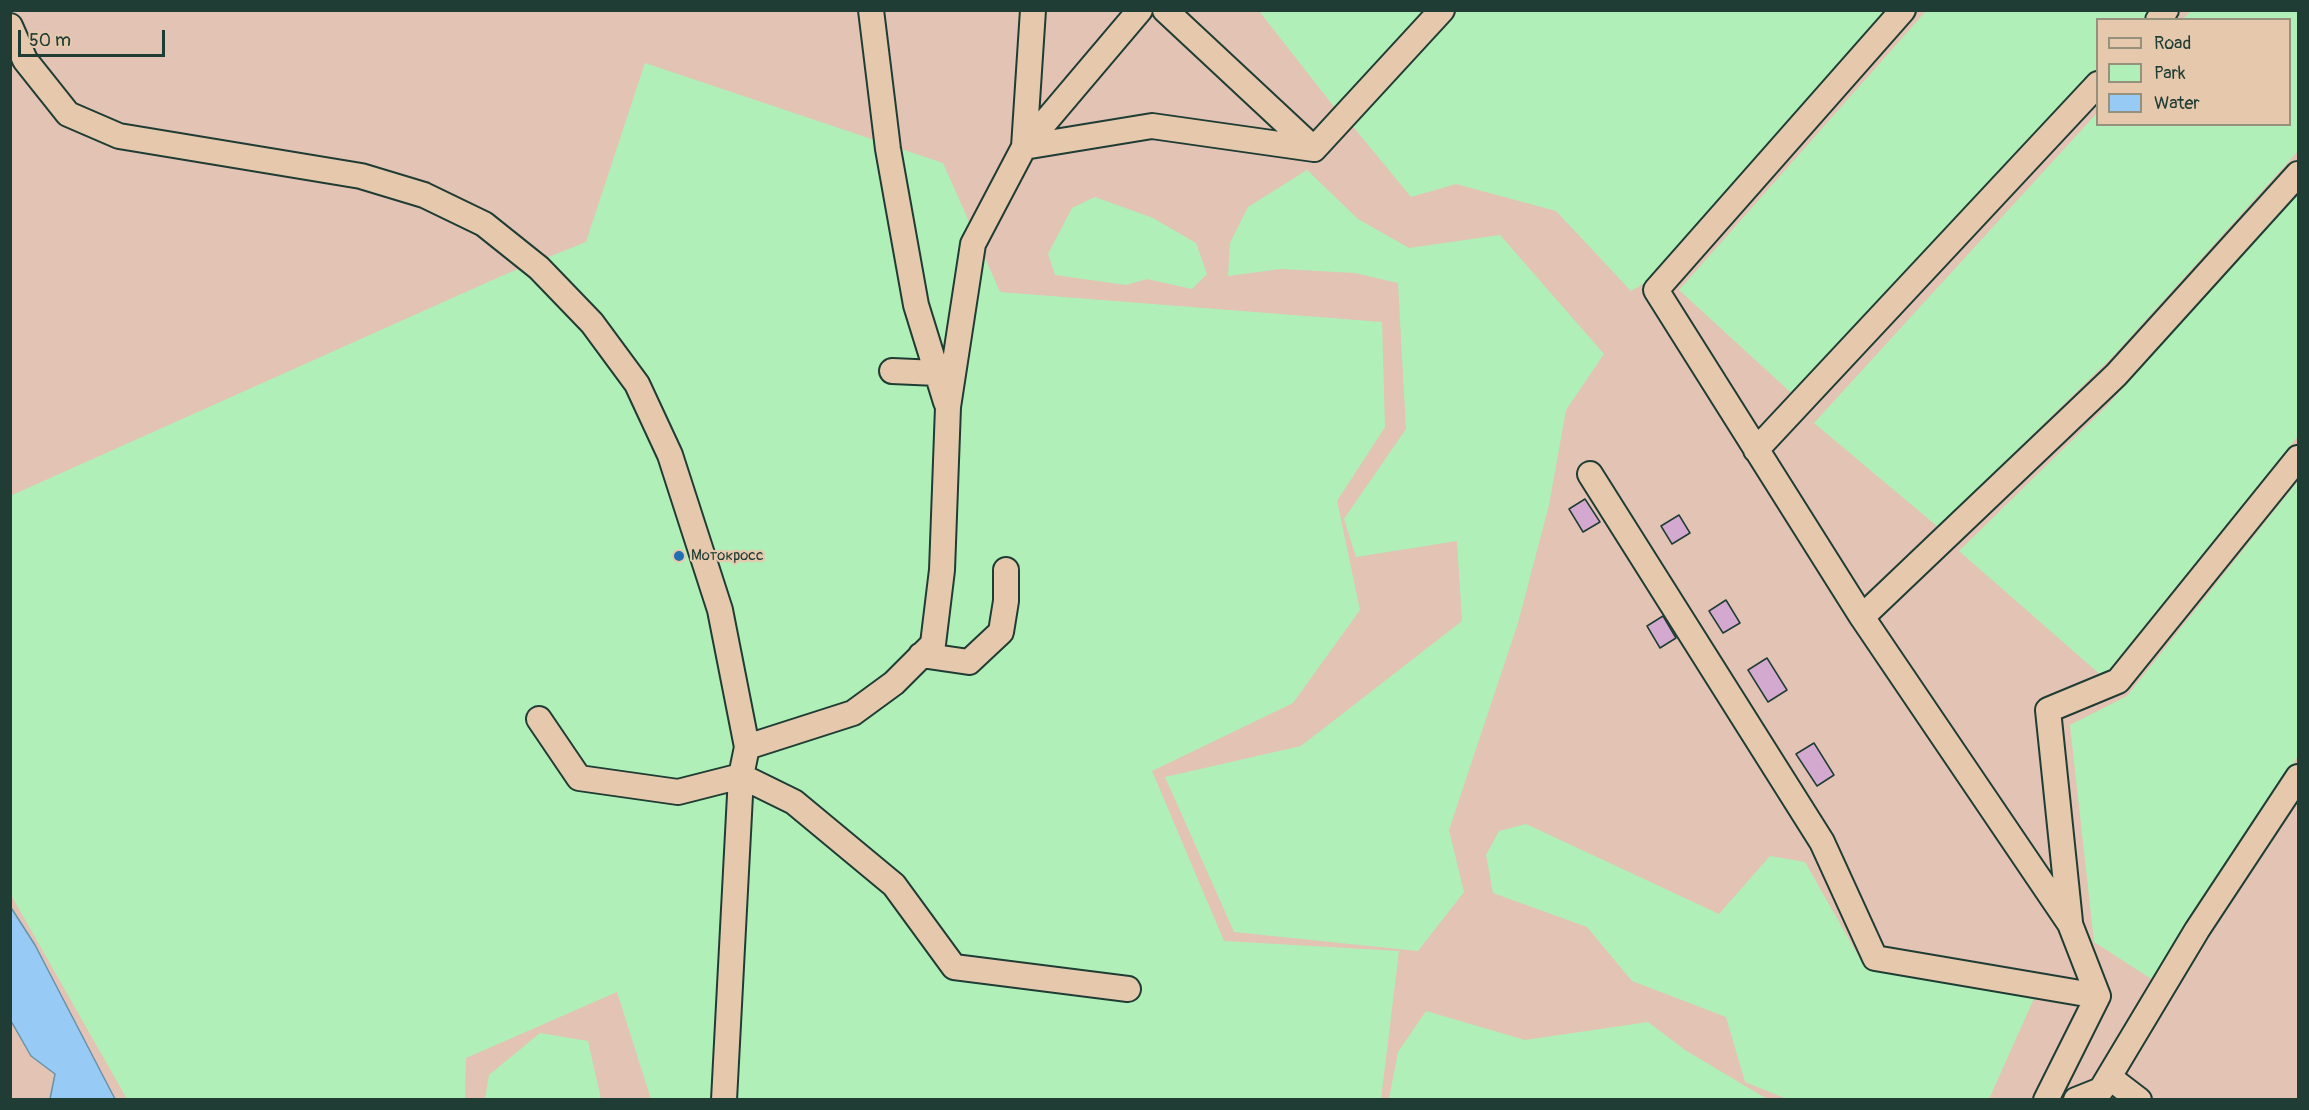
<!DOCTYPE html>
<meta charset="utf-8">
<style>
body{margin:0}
#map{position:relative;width:2309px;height:1110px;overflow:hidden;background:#e2c3b4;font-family:Pangolin,sans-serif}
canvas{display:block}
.frame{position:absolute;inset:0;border:12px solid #1f3d34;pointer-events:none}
.legend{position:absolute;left:2096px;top:18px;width:195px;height:108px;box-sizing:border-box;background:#e6c9ad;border:2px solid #96917d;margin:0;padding:8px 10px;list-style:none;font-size:18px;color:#1f3d34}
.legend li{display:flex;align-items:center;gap:12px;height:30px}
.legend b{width:30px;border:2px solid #96917d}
.scale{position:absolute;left:18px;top:30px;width:147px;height:27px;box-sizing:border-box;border:3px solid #1f3d34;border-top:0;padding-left:8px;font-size:18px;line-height:21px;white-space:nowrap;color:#1f3d34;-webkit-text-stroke:4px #e6c9ad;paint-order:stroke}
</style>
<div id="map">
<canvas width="2309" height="1110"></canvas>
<div class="frame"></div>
<ul class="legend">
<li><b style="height:8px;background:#e6c9ad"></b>Road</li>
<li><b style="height:16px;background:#b0f0b8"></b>Park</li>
<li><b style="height:16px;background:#97caf4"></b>Water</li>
</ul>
<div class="scale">50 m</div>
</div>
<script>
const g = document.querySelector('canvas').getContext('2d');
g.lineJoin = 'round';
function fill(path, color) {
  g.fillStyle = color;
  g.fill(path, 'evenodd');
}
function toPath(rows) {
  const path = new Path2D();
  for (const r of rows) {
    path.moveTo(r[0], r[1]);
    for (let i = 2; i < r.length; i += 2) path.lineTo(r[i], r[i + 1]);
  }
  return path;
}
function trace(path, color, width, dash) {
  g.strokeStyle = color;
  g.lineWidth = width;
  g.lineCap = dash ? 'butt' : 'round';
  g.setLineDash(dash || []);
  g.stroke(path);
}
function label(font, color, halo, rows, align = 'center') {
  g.font = font + ' Pangolin,sans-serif';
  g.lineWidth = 4.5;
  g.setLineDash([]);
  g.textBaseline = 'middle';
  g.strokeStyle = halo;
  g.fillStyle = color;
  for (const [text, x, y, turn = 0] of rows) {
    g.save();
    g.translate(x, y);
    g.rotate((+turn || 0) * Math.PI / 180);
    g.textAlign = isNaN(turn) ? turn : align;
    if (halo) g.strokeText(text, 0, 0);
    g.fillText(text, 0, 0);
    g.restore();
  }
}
fill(toPath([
 [2192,10,2298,11,2298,151,2115,354,1938,527,1814,423,2097,113,2098,124,2290,124,2290,20,2183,19],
 [1259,11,1424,11,1335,108],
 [1456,11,1896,11,1650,280,1631,291,1556,211,1456,184,1411,197,1351,124],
 [1926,11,2162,11,2154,19,2098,20,2097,80,1800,401,1679,290],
 [645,63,943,163,1000,292,1382,322,1385,427,1337,501,1360,610,1293,703,1152,771,1224,941,1399,951,1381,1099,651,1099,617,992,466,1058,465,1099,127,1099,11,895,10,496,506,274,586,242],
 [1307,170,1358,219,1409,248,1500,235,1604,354,1566,410,1549,505,1518,623,1449,830,1464,892,1418,951,1234,932,1165,777,1301,746,1462,621,1457,541,1356,557,1344,519,1406,429,1398,283,1355,273,1281,269,1228,276,1230,243,1248,207],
 [2298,193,2298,436,2103,677,1959,551,2105,408],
 [1095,197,1153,218,1196,243,1207,274,1192,289,1147,279,1126,285,1055,275,1048,254,1072,208],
 [2298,481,2298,756,2153,980,2094,942,2070,725,2127,696],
 [1526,824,1719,914,1770,856,1805,862,1864,966,2036,994,1989,1099,1787,1099,1745,1082,1726,1017,1632,981,1587,927,1493,893,1486,855,1499,831],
 [1426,1011,1525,1040,1648,1022,1685,1050,1767,1099,1389,1099,1398,1052],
 [540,1033,588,1041,601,1099,485,1099,489,1075]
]), '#b0f0b8');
const water = toPath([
 [10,906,35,945,115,1099,50,1099,55,1074,31,1056,11,1021,10,906]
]);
fill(water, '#97caf4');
trace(water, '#6792a7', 1.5);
const building = toPath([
 [1585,499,1600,522,1583,532,1569,509,1585,499],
 [1679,515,1690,533,1672,544,1661,526,1679,515],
 [1726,600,1740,623,1723,633,1709,611,1726,600],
 [1663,616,1676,638,1660,648,1647,626,1663,616],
 [1767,658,1787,690,1768,702,1748,670,1767,658],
 [1814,743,1834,775,1817,786,1796,754,1814,743]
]);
fill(building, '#d4a9cf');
trace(building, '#1f3d34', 1.5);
const minor = toPath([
 [871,10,888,149,916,305,946,402],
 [1033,10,1024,147,1152,126,1314,149,1442,10],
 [1165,10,1314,149],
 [1903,10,1656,290,1862,617,2070,924,2098,996,2046,1100],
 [2158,20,2166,10],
 [10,26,25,60,68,114,119,136,361,176,424,195,484,224,539,268,592,323,637,384,670,455,720,610,747,747,741,776,724,1100],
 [892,371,937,373],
 [1756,450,2098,84],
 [1590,474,1822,842,1875,958,2098,996],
 [1862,617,2116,375,2298,174],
 [921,655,969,662,1001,632,1006,601,1006,570],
 [539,719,579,778,678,792,741,776,794,802,894,885,954,967,1128,989],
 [747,747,853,713,894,683,933,644,942,570,948,407,973,244,1024,147,1140,10],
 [2070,922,2048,710,2118,681,2298,458],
 [2109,1077,2139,1100],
 [2076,1100,2101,1090,2197,930,2298,777]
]);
trace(minor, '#1f3d34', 28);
trace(minor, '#e6c9ad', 24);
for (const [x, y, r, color] of [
 [679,556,6,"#1f6fb2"]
]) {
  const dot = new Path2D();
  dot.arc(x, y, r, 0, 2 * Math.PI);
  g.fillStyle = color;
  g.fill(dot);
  trace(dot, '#e6c9ad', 2);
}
label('15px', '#1f3d34', '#e6c9ad', [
 ["Мотокросс",691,556]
], 'left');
</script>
